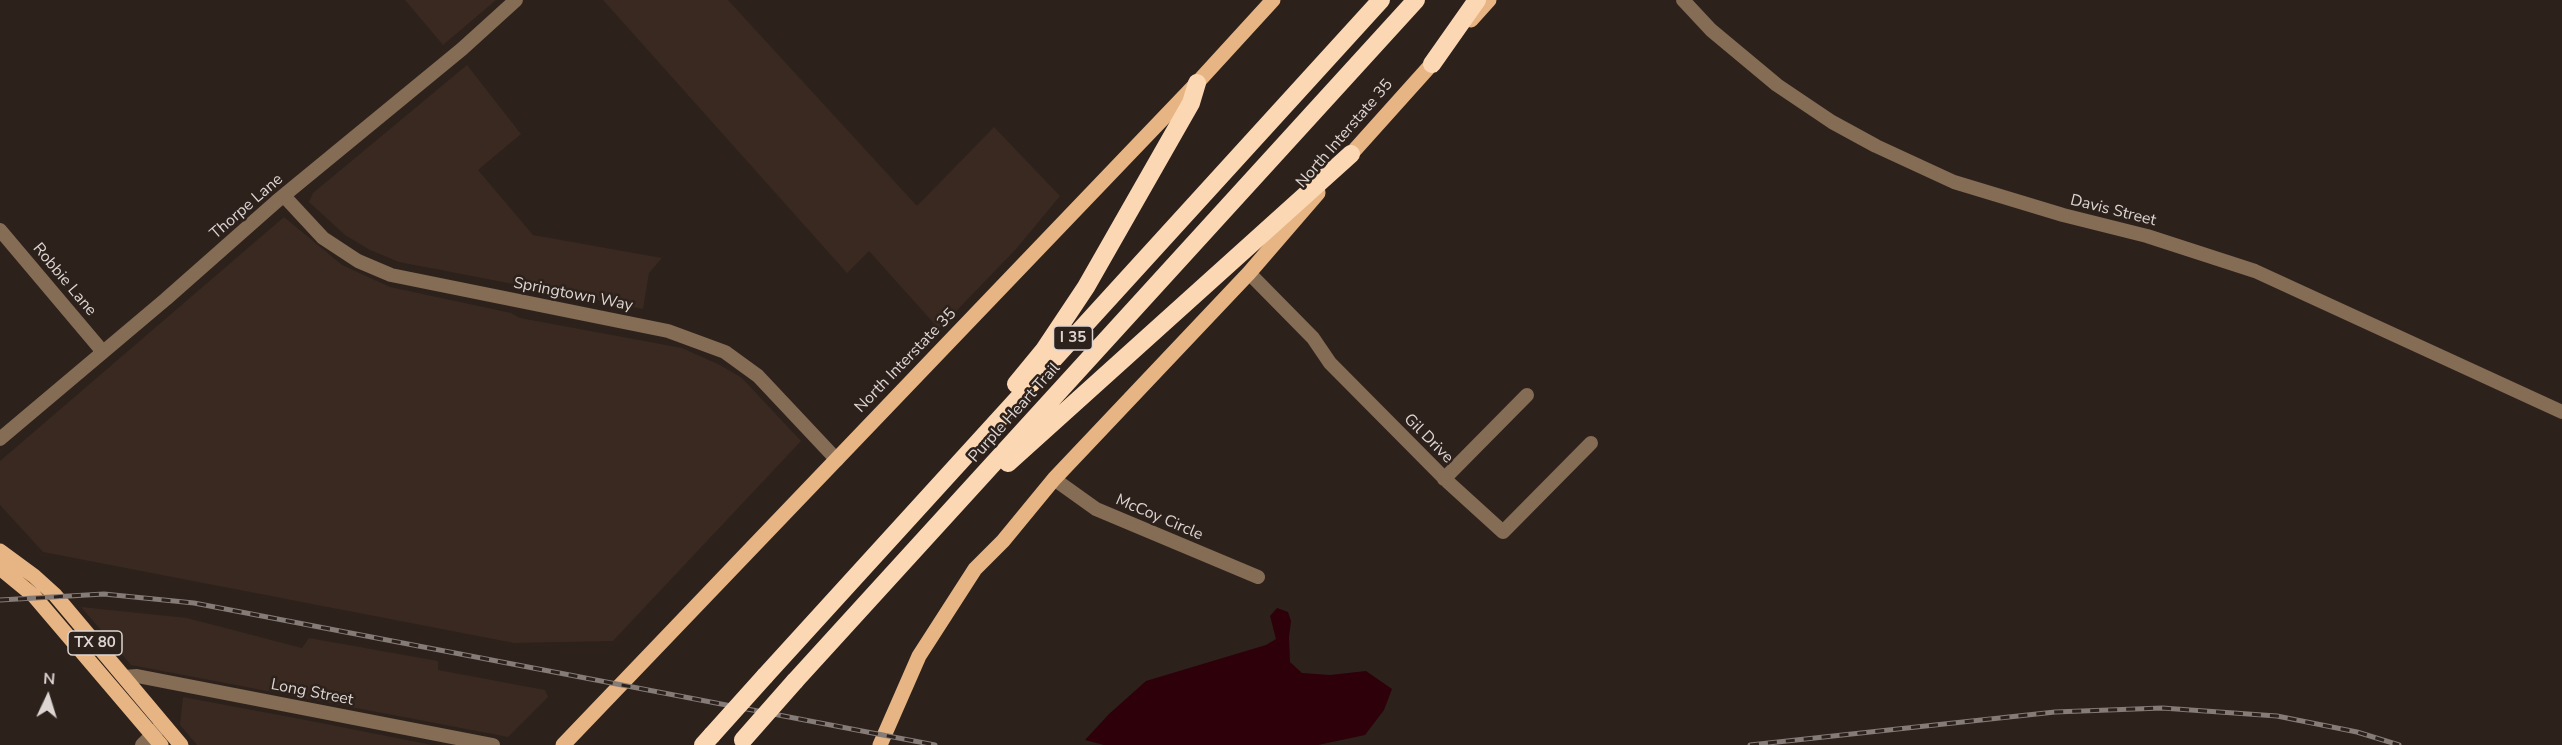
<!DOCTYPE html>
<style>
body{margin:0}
#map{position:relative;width:2562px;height:745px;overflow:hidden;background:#2d211c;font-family:"Nunito Sans",sans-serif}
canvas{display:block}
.north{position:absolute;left:18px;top:667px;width:60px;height:60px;-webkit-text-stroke:4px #2d211c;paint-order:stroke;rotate:4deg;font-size:16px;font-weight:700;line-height:24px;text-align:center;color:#ddd5d2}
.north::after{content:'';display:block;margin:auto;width:21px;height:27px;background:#ddd5d2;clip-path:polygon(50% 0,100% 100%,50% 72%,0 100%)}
</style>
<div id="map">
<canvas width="2562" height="745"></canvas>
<div class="north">N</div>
</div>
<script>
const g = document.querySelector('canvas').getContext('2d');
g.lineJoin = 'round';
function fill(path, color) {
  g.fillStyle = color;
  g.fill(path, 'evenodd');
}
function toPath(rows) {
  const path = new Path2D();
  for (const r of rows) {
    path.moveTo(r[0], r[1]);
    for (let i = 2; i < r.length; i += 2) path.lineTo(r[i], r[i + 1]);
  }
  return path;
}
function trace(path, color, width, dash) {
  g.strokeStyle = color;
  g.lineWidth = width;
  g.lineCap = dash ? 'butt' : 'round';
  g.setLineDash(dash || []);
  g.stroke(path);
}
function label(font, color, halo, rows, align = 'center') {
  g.font = font + ' "Nunito Sans",sans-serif';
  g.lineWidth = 5;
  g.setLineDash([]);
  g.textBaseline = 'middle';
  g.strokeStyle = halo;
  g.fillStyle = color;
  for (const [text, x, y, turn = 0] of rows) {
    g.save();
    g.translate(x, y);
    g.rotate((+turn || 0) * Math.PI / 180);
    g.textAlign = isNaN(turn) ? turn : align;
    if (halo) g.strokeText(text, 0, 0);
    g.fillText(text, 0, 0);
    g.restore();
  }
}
fill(toPath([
 [405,0,496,0,443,45],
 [603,0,728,0,917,206,994,127,1060,196,1016,249,939,329,869,251,847,273],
 [467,65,521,134,478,170,533,235,662,258,649,273,643,309,399,262,370,250,345,235,309,202,313,193],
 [284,217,342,265,390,287,511,313,520,318,682,348,720,365,742,378,801,441,613,641,514,643,43,552,0,505,0,461],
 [81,607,187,618,302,648,309,638,438,661,438,670,545,690,548,697,508,737,131,665],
 [183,697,311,721,432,745,197,745,180,725]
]), '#392921');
fill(toPath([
 [1277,608,1288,612,1291,621,1289,637,1290,662,1302,673,1330,675,1366,671,1392,689,1384,710,1365,735,1318,745,1104,745,1085,740,1109,714,1146,681,1266,645,1276,639,1270,616]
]), '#2d000a');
trace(toPath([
 [1683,0,1711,30,1777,85,1832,122,1876,146,1954,182,2063,215,2147,236,2255,271,2562,412],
 [284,196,323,238,358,261,391,275,668,331,725,352,758,376,837,460],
 [0,230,103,352],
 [1249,273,1313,338,1330,363,1448,482,1503,532,1591,443],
 [0,439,166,299,277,201,462,49,516,0],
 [1054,479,1096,509,1258,577],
 [1444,479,1527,395],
 [124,677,137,676,493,745],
 [142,745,160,727]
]), '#846c55', 14);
trace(toPath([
 [1471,20,1489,0],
 [1343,163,1439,56],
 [0,551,34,576,55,595,181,745],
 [0,568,34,596,161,745],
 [563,745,1197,83,1273,0],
 [880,745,919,656,975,569,1003,541,1054,479,1249,273,1318,193]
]), '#e7b483', 15);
trace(toPath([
 [1432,64,1477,0],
 [1016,384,1044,350,1086,287,1191,103,1197,83],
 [1008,463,1351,154],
 [765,676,1381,0],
 [795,681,1416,0],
 [703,745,712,735]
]), '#fcd7b4', 18);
const rail = toPath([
 [0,600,104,594,194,603,935,745],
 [1750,745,2055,712,2162,708,2277,716,2357,732,2399,745]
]);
trace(rail, '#857b77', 5);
trace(rail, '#2d211c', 3, [9]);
trace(toPath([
 [712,735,765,676],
 [743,740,795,681]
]), '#fcd7b4', 18);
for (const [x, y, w] of [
 [1073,338,39],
 [95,643,54]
]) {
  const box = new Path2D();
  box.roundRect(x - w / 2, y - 12, w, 24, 4.5);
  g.fillStyle = '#2d211c';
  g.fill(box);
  trace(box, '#ddd5d2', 1.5);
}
label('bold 15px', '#ddd5d2', null, [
 ["I 35",1073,338],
 ["TX 80",95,643]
]);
label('16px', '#ddd5d2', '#2d211c', [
 ["North Interstate 35",1345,134,-49],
 ["Thorpe Lane",247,207,-41],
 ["Davis Street",2113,211,14],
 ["Robbie Lane",64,280,50],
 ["Springtown Way",573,295,11],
 ["North Interstate 35",906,361,-46],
 ["Purple Heart Trail",1015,413,-48],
 ["Gil Drive",1428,439,45],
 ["McCoy Circle",1159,518,23],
 ["Long Street",312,693,11]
]);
</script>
